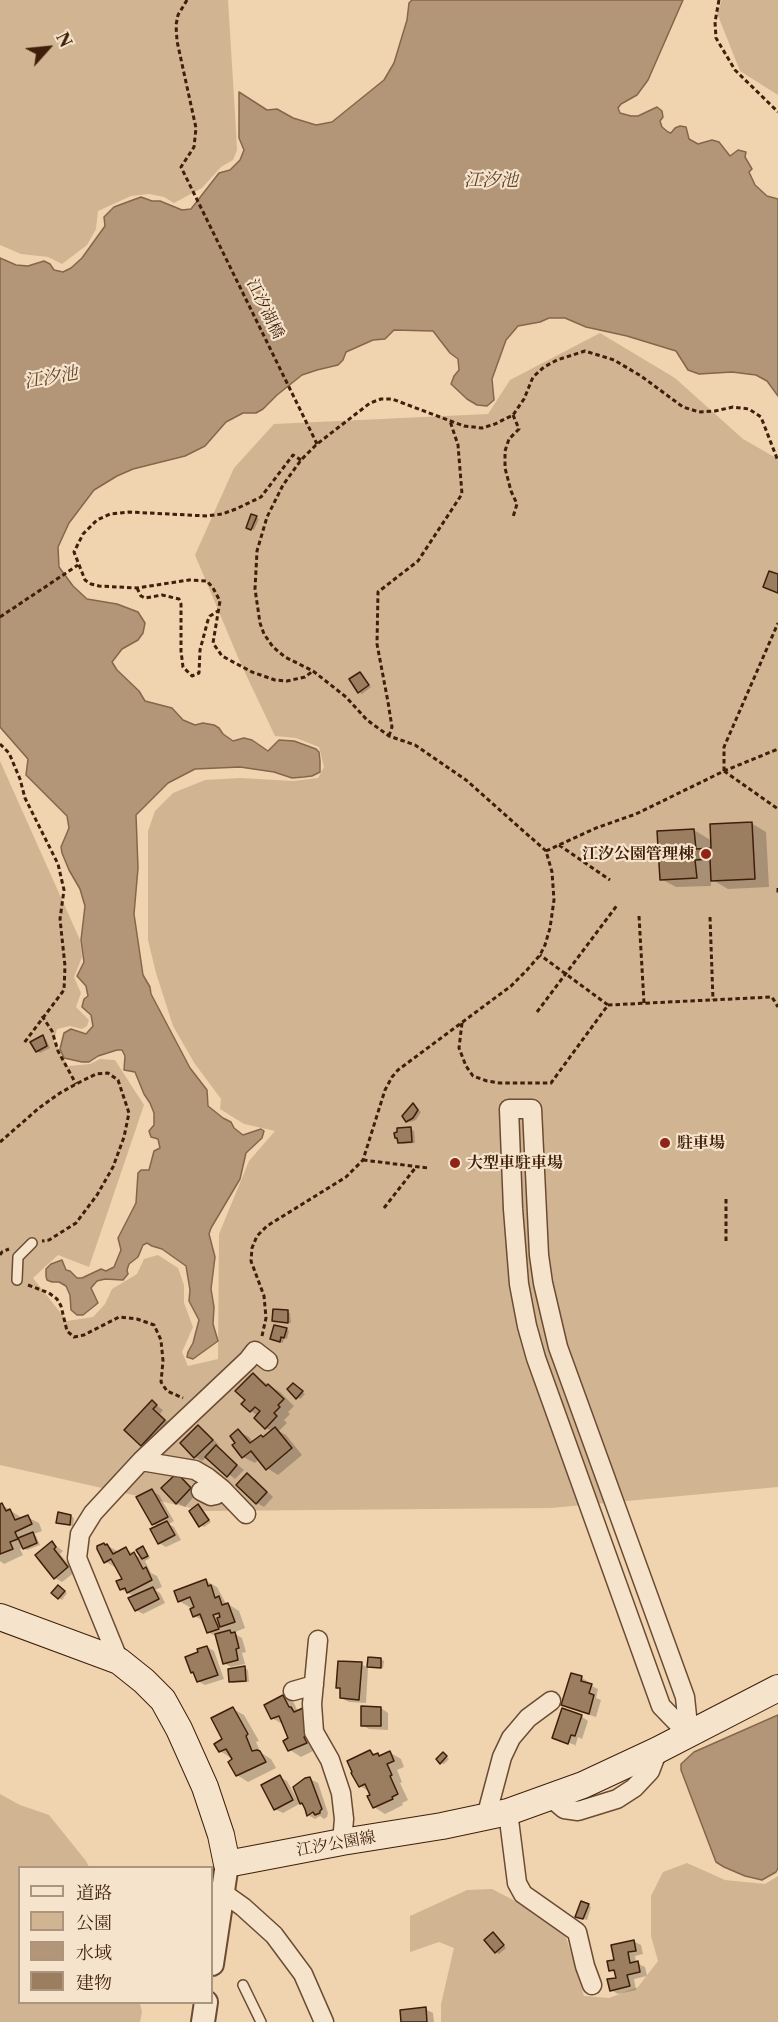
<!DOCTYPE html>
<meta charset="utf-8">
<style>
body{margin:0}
#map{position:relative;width:778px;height:2022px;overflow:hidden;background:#efd4af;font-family:"Libre Caslon Text","Noto Serif JP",serif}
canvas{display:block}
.legend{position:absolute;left:18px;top:1866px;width:195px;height:138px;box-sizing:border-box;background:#f5e3cb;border:2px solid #ac957e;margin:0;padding:8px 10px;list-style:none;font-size:18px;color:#3f1f0a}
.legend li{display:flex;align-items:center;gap:12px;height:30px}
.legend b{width:30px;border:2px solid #ac957e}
.north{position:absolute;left:18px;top:18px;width:60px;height:60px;-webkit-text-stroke:4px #f5e3cb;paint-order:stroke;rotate:63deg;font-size:16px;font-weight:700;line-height:24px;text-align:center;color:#3f1f0a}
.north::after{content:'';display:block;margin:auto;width:21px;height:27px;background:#3f1f0a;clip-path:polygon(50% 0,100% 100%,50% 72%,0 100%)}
</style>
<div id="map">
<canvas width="778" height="2022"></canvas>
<ul class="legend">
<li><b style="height:8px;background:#f5e3cb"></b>道路</li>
<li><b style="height:16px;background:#d1b593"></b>公園</li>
<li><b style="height:16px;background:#b39677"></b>水域</li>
<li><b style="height:16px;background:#9b7d60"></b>建物</li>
</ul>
<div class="north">N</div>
</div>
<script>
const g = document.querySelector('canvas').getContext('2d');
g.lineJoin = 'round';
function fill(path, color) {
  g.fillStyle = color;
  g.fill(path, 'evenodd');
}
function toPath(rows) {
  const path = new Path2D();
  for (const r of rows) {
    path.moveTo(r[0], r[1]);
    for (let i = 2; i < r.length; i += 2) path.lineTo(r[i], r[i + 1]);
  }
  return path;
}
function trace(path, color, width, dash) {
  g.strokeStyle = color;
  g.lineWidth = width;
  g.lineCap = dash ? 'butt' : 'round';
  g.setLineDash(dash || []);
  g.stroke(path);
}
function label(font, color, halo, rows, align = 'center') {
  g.font = font + ' "Libre Caslon Text","Noto Serif JP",serif';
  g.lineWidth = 4.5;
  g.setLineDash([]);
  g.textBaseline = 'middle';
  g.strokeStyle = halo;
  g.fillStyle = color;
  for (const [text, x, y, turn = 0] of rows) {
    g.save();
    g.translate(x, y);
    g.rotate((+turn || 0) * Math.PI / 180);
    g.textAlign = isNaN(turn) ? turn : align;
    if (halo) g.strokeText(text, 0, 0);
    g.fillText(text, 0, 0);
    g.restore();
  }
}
fill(toPath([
 [0,0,228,0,236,130,237,150,233,160,221,167,202,188,174,203,164,197,149,194,131,196,98,211,96,229,87,245,62,264,48,257,21,254,0,245],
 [722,0,778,0,778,95,740,71,717,13],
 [600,333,675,378,743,439,778,459,778,1487,551,1508,204,1511,0,1465,0,761,80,940,82,957,74,977,81,993,76,1007,89,1020,87,1026,82,1029,70,1026,57,1029,54,1041,68,1066,90,1064,100,1059,115,1060,144,1105,89,1267,58,1255,33,1278,67,1321,93,1317,105,1304,112,1289,137,1274,144,1259,158,1255,178,1268,184,1285,184,1303,193,1327,182,1352,188,1366,218,1359,219,1234,249,1161,275,1131,244,1124,220,1109,221,1099,195,1064,173,1026,156,973,148,940,148,831,155,811,173,793,205,780,241,778,293,781,318,778,324,767,319,747,296,738,275,736,240,662,195,555,234,468,274,424,488,414,510,380],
 [0,1794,20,1805,49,1815,86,1861,89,1867,20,1868,20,2002,140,2003,142,2012,140,2022,0,2022],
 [687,1863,725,1880,765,1884,778,1876,778,2022,441,2022,441,2004,454,1948,439,1942,410,1952,410,1916,467,1890,492,1889,548,1918,566,1937,584,1996,609,1998,638,1987,658,1961,651,1936,651,1896,663,1872]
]), '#d1b593');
const water = toPath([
 [412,0,683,0,648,80,637,95,621,104,618,108,620,113,631,116,638,116,657,107,662,111,663,117,660,121,662,127,668,132,671,133,675,128,680,126,686,127,689,139,698,144,712,140,719,142,730,156,738,150,746,152,745,157,752,169,749,172,755,185,767,196,778,199,778,396,767,381,756,375,732,372,699,374,688,370,676,351,627,336,586,327,565,318,549,318,540,322,518,326,506,340,492,379,494,400,487,406,477,405,467,399,451,384,454,376,459,370,458,359,450,353,433,331,394,330,385,339,373,340,346,352,343,360,338,365,317,370,302,375,277,395,263,409,256,413,243,413,226,422,205,446,185,456,133,469,117,476,94,490,69,523,58,547,59,567,73,586,87,599,117,604,138,612,145,623,143,633,138,640,122,649,112,662,117,670,139,691,145,701,172,708,183,720,195,725,203,723,214,725,219,728,223,734,233,741,244,738,252,740,268,751,279,740,294,741,316,749,319,752,320,761,320,772,312,776,304,777,292,778,274,772,240,767,195,769,168,783,136,815,138,868,134,914,143,975,150,987,151,994,190,1068,207,1090,208,1106,223,1118,231,1122,234,1128,243,1135,261,1129,264,1131,262,1138,246,1153,240,1179,211,1228,209,1234,215,1257,211,1289,214,1307,213,1324,218,1341,193,1359,187,1357,188,1352,193,1343,199,1320,189,1301,190,1290,186,1266,162,1249,152,1246,147,1243,143,1245,138,1257,129,1264,127,1270,128,1274,123,1280,105,1279,97,1281,91,1288,98,1303,83,1315,77,1315,71,1310,70,1295,66,1286,59,1282,52,1282,47,1280,46,1276,46,1269,51,1264,62,1260,66,1270,70,1271,77,1278,82,1278,101,1269,106,1271,114,1267,121,1250,118,1238,136,1203,138,1173,141,1170,149,1170,154,1151,160,1148,158,1139,151,1137,149,1131,154,1125,154,1113,150,1103,144,1094,135,1072,124,1070,125,1056,122,1050,117,1050,98,1056,89,1062,82,1062,64,1058,60,1049,64,1033,71,1029,86,1034,93,1026,91,1015,82,1007,84,999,88,996,86,986,77,976,84,962,81,940,85,906,80,889,69,870,62,853,61,847,69,828,67,816,26,775,28,759,0,727,0,258,16,265,28,266,44,261,50,264,54,270,63,272,71,268,82,258,105,226,104,217,114,207,141,197,152,201,160,201,182,210,191,209,219,173,230,170,240,160,244,150,239,138,239,92,267,110,277,109,293,118,316,125,332,122,384,80,394,63,407,20,409,3,412,0],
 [778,1715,778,1868,776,1872,762,1880,745,1876,724,1867,716,1862,681,1770,681,1764,694,1752,778,1715]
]);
fill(water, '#b39677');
trace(water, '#85664b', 1.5);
fill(toPath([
 [252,516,259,519,254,530,248,527],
 [360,674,371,687,362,694,359,692],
 [751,823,766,832,769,887,728,889,711,879,711,886,676,887,661,879,694,830,712,841],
 [43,1037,46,1039,50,1048,40,1053,37,1051],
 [413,1105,421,1112,416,1120,410,1122,407,1120],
 [410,1129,414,1131,415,1143,402,1144,399,1142,396,1138],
 [287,1312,290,1313,291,1323,273,1320],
 [286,1329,289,1331,287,1339,284,1338,283,1343,275,1340],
 [253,1375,280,1392,294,1406,288,1412,290,1414,284,1420,287,1423,279,1431,286,1435,302,1455,278,1475,267,1468,259,1459,255,1463,243,1457,237,1443,238,1431,249,1437,254,1443,264,1438,272,1431,266,1428,258,1416,251,1411,247,1400],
 [297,1387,305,1394,300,1399,297,1397],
 [152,1402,163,1410,160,1414,171,1425,149,1449,126,1430],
 [198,1427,205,1431,219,1445,216,1447,244,1470,235,1479,207,1457,202,1461,195,1457,182,1443],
 [177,1475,184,1479,197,1493,185,1507,177,1503,163,1488],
 [248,1475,255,1479,273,1497,264,1507,257,1503],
 [152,1491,159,1495,174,1521,169,1524,174,1527,181,1540,166,1547,159,1543,158,1527,153,1524],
 [0,1505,2,1505,22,1518,27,1517,39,1523,42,1531,34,1534,36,1536,40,1545,27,1550,23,1547,20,1549,23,1555,4,1564,0,1561],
 [198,1506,211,1522,204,1527,200,1525],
 [71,1516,74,1518,73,1526,61,1524],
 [52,1543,63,1551,60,1554,75,1572,62,1582,55,1578],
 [104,1544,119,1552,126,1549,144,1560,138,1550,143,1548,146,1550,150,1558,145,1561,151,1573,157,1576,162,1587,155,1590,160,1593,165,1603,143,1614,136,1610,135,1597,121,1589,124,1579,116,1568,105,1561],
 [206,1581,217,1587,225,1602,239,1611,245,1628,233,1633,242,1638,246,1652,242,1653,245,1664,231,1667,224,1663,217,1637,208,1632,204,1621,194,1616,191,1608,179,1601],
 [62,1588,67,1593,62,1600,59,1598],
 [207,1647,214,1651,224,1679,205,1685,198,1681,196,1674,192,1672,200,1653],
 [381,1659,384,1661,383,1668,369,1666],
 [361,1664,368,1668,366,1703,349,1702,341,1698,342,1689,338,1687],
 [245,1668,248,1670,249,1682,233,1683,230,1681],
 [582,1678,589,1682,588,1684,598,1689,596,1698,601,1700,596,1717,570,1709,563,1705],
 [283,1697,294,1703,298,1712,303,1710,314,1716,317,1749,301,1757,290,1750,285,1741,290,1738,284,1725,272,1718],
 [381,1708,388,1713,388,1730,369,1729,362,1725],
 [233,1709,244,1715,259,1741,256,1742,261,1753,271,1759,276,1768,248,1782,237,1775,234,1760,220,1751],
 [581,1716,588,1721,582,1739,578,1737,575,1747,575,1745,559,1739,559,1741,554,1738],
 [370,1752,381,1756,389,1752,401,1759,404,1767,397,1770,402,1782,400,1783,408,1800,402,1803,403,1805,385,1814,374,1807,370,1792,360,1786],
 [446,1756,449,1759,444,1764,441,1763],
 [280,1777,287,1781,297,1799,310,1779,318,1783,328,1813,327,1817,324,1819,320,1816,315,1819,308,1815,305,1805,301,1803,283,1813,275,1809],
 [588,1905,591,1907,587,1920,580,1918],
 [496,1936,506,1948,499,1954,496,1952],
 [633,1941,641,1945,643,1954,635,1956,636,1963,645,1967,647,1976,634,1979,636,1990,618,1994,611,1990,617,1979,616,1973,611,1970,616,1961],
 [425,2009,433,2013,434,2022,403,2022]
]), '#0003');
const building = toPath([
 [251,514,257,516,251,530,246,528,251,514],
 [769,571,778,574,778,593,763,587,769,571],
 [360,672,369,685,358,693,349,679,360,672],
 [752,822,755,879,711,881,710,859,695,860,697,878,660,880,657,831,694,829,696,849,711,848,710,824,752,822],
 [43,1035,47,1046,36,1052,30,1042,43,1035],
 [413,1103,418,1110,413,1118,406,1122,402,1116,413,1103],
 [411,1127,412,1142,398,1143,397,1138,395,1138,394,1133,397,1132,397,1128,411,1127],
 [273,1309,288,1310,288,1323,272,1321,273,1309],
 [274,1325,287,1328,284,1338,281,1337,280,1342,270,1339,274,1325],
 [253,1373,266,1386,268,1384,284,1399,278,1405,280,1407,274,1413,277,1416,265,1429,254,1418,260,1411,255,1407,250,1412,241,1404,245,1400,235,1391,253,1373],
 [293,1383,303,1391,296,1399,287,1389,293,1383],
 [152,1400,157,1405,153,1409,165,1420,141,1446,124,1430,152,1400],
 [198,1425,213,1440,194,1458,180,1443,198,1425],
 [275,1427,292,1448,266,1470,251,1451,242,1458,232,1445,235,1443,230,1436,238,1429,250,1443,261,1435,263,1437,275,1427],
 [216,1445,237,1465,227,1477,205,1457,216,1445],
 [177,1473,191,1488,176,1504,161,1488,177,1473],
 [247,1473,267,1492,256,1504,236,1485,247,1473],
 [152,1489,168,1517,152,1525,136,1497,152,1489],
 [2,1503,6,1511,10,1509,15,1520,28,1515,32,1524,15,1532,18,1539,10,1542,13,1549,0,1554,0,1504,2,1503],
 [198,1504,209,1520,199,1527,189,1511,198,1504],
 [58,1512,71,1515,70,1525,56,1523,58,1512],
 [167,1521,175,1535,158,1544,150,1529,167,1521],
 [33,1532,37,1543,23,1549,18,1538,33,1532],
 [52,1541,56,1547,54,1549,68,1567,54,1579,35,1555,52,1541],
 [104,1543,105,1545,107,1544,113,1554,126,1547,130,1555,134,1552,143,1569,146,1567,152,1580,127,1593,125,1588,120,1590,116,1581,122,1579,111,1559,104,1563,97,1549,97,1546,104,1543],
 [143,1546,148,1556,142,1559,136,1550,143,1546],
 [206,1579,208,1586,211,1585,215,1598,219,1596,222,1605,228,1603,235,1622,220,1627,217,1618,220,1617,219,1613,213,1615,219,1629,207,1633,200,1614,193,1617,190,1609,194,1607,190,1597,178,1602,174,1591,206,1579],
 [58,1585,65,1591,58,1599,51,1593,58,1585],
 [153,1587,159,1599,135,1611,128,1598,153,1587],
 [230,1630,231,1633,235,1632,239,1648,236,1649,238,1660,223,1664,215,1634,230,1630],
 [207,1646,218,1675,197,1682,193,1672,191,1673,185,1657,198,1652,197,1649,207,1646],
 [368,1657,381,1658,381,1668,367,1667,368,1657],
 [338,1661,362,1662,359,1700,340,1698,340,1688,336,1688,338,1661],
 [245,1666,246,1681,229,1682,228,1669,245,1666],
 [571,1673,582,1676,581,1681,592,1684,589,1693,594,1695,589,1714,561,1705,571,1673],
 [283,1695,289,1707,291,1707,294,1712,303,1708,308,1734,304,1737,307,1743,288,1751,283,1741,288,1738,279,1716,271,1719,264,1705,283,1695],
 [361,1706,381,1707,381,1726,361,1726,361,1706],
 [233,1707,248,1734,246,1736,252,1751,257,1750,260,1751,266,1762,236,1776,228,1762,232,1759,226,1749,219,1752,214,1744,222,1739,211,1718,233,1707],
 [562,1708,582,1715,575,1736,571,1735,568,1744,552,1738,562,1708],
 [370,1750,373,1755,378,1753,379,1756,390,1751,394,1761,387,1764,392,1775,390,1776,398,1794,392,1797,393,1799,373,1808,367,1796,370,1795,365,1784,359,1787,351,1773,352,1772,347,1761,370,1750],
 [443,1752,447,1756,440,1764,436,1759,443,1752],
 [280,1775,293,1800,274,1810,261,1785,280,1775],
 [310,1777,322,1809,320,1811,320,1813,315,1815,313,1812,307,1816,305,1809,302,1803,300,1804,293,1787,305,1778,310,1777],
 [581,1901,589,1904,583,1919,575,1917,581,1901],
 [493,1932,504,1945,495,1953,484,1940,493,1932],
 [634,1940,636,1951,628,1952,630,1963,638,1961,640,1972,627,1975,630,1986,610,1991,607,1979,616,1978,614,1970,609,1971,607,1961,614,1960,611,1945,634,1940],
 [426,2007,427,2022,401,2022,400,2010,426,2007]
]);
fill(building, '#9b7d60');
trace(building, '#3f1f0a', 1.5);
const service = toPath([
 [17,1280,18,1257,32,1243],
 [243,1985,261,2022]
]);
const minor = toPath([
 [509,1109,532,1109,539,1255,543,1283,558,1347,685,1697,689,1735,661,1706,536,1358,527,1326,519,1284,513,1209,509,1109],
 [141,1461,195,1470,207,1477,222,1489,246,1514],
 [201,1491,211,1496,216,1495,222,1489],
 [318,1640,312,1704,314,1732,330,1760,341,1793,344,1819,342,1842],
 [119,1661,77,1558,80,1534,93,1513,141,1461,248,1360,255,1351,268,1361],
 [293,1691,314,1685],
 [551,1798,564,1809,578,1811,617,1799,634,1788,650,1771,658,1750],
 [508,1812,517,1883,523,1894,577,1932,585,1966,592,1985],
 [486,1817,502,1757,511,1738,528,1718,551,1701],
 [222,1892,243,1907,274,1935,303,1974,324,2022]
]);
const tertiary = toPath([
 [212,1964,227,1864],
 [203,2022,206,2002]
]);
const secondary = toPath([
 [0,1617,119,1661,144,1681,163,1700,179,1729,205,1787,221,1835,227,1864,342,1842,442,1826,508,1812,583,1785,658,1750,778,1688]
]);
trace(service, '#6b4c33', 12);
trace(minor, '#6b4c33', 21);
trace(tertiary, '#6b4c33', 26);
trace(secondary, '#3f1f0a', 28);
trace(toPath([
 [187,0,178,15,176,25,177,41,196,128,194,147,181,167,317,444],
 [719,0,715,22,716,38,735,70,778,112],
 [513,415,519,429,509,439,505,451,505,468,511,491,517,504,513,517],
 [301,460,293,455,261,497,236,509,222,514,207,516,129,512,110,514,97,520,83,534,74,552,85,580,91,584,99,586,137,588,189,580,207,581,213,588,220,601,213,643,222,656,252,672,275,680,287,681,305,677,313,671],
 [137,588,141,596,145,598,162,595,179,599,181,604,181,651,183,667,192,676,199,673,200,650,208,620,210,616,218,611],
 [0,617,78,565],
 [389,736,392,727,388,702,377,644,378,592,418,561,462,494,458,445,450,421],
 [0,744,9,753,20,779,25,798,58,864,64,890,60,919,65,966,64,990,24,1043],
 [724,771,724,747,778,623],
 [724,771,778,809],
 [559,845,610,880],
 [546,851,596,828,636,814,724,771,778,749],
 [778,888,778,893],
 [639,916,644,1003],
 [710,917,713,1000],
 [608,1005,772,997,778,1007],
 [537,1012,618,904],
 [42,1016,52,1031,58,1051,76,1084],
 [462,1023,459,1048,466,1066,473,1076,487,1081,500,1083,551,1083,608,1005,540,955],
 [0,1142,39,1108,60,1093,76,1084,96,1074,108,1073,118,1080,129,1113,124,1137,113,1167,97,1195,76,1223,49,1240,42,1241],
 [363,1160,428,1168],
 [726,1199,726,1241],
 [384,1208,416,1167],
 [0,1255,2,1252,9,1249],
 [28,1285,49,1293,57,1299,61,1306,67,1331,74,1337,84,1335,119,1317,137,1319,154,1325,161,1340,163,1361,161,1382,167,1391,183,1398],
 [262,1336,266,1318,264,1296,251,1261,252,1248,257,1236,267,1226,346,1177,363,1160,385,1090,392,1077,398,1070,511,986,527,970,540,955,545,945,550,928,554,900,552,872,546,851,466,780,415,745,389,736,367,720,346,697,313,671,285,657,273,647,264,634,260,623,255,589,257,551,267,517,283,485,301,460,317,444,370,403,381,399,392,399,464,426,482,428,495,424,513,415,524,399,533,377,544,367,557,360,585,351,614,360,641,376,683,407,699,412,715,411,733,407,749,409,761,417,778,461]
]), '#3f1f0a', 3, [4.5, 3]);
trace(service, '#f5e3cb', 9);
trace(minor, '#f5e3cb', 18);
trace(tertiary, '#f5e3cb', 22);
trace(secondary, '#f5e3cb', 26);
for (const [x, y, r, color] of [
 [706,854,6,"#8f2418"],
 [665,1143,6,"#8f2418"],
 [455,1163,6,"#8f2418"]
]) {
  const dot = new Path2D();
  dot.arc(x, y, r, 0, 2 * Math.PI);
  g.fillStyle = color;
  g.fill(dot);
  trace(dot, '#f5e3cb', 2);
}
label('16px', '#3f1f0a', '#f5e3cb', [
 ["江汐湖橋",265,309,64],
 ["江汐公園線",336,1844,-10]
]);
label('bold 16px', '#3f1f0a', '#f5e3cb', [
 ["江汐公園管理棟",694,854,"right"],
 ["駐車場",677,1143],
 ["大型車駐車場",467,1163]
], 'left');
label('italic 18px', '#62432b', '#f5e3cb', [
 ["江汐池",491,181],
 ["江汐池",51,378,-10]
]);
</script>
